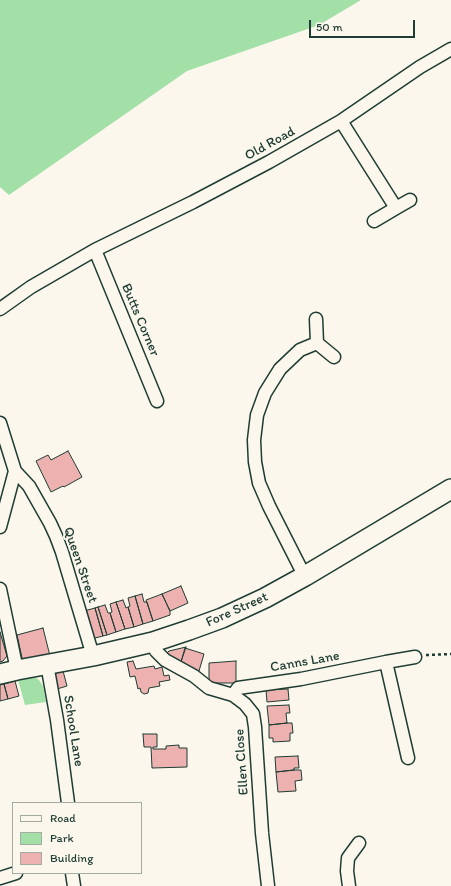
<!DOCTYPE html>
<style>
body{margin:0}
#map{position:relative;width:451px;height:886px;overflow:hidden;background:#fbf7ec;font-family:Itim,sans-serif}
canvas{display:block}
.legend{position:absolute;left:12px;top:802px;width:130px;height:72px;box-sizing:border-box;background:#fbf7ec;border:1px solid #a3ada2;margin:0;padding:5px 7px;list-style:none;font-size:12px;color:#1f3d34}
.legend li{display:flex;align-items:center;gap:8px;height:20px}
.legend b{width:20px;border:1px solid #a3ada2}
.scale{position:absolute;left:309px;top:20px;width:106px;height:18px;box-sizing:border-box;border:2px solid #1f3d34;border-top:0;padding-left:5px;font-size:12px;line-height:14px;white-space:nowrap;color:#1f3d34;-webkit-text-stroke:3px #fbf7ec;paint-order:stroke}
</style>
<div id="map">
<canvas width="451" height="886"></canvas>
<ul class="legend">
<li><b style="height:5px;background:#fbf7ec"></b>Road</li>
<li><b style="height:11px;background:#a3e0a7"></b>Park</li>
<li><b style="height:11px;background:#edb1af"></b>Building</li>
</ul>
<div class="scale">50 m</div>
</div>
<script>
const g = document.querySelector('canvas').getContext('2d');
g.lineJoin = 'round';
function fill(path, color) {
  g.fillStyle = color;
  g.fill(path, 'evenodd');
}
function toPath(rows) {
  const path = new Path2D();
  for (const r of rows) {
    path.moveTo(r[0], r[1]);
    for (let i = 2; i < r.length; i += 2) path.lineTo(r[i], r[i + 1]);
  }
  return path;
}
function trace(path, color, width, dash) {
  g.strokeStyle = color;
  g.lineWidth = width;
  g.lineCap = dash ? 'butt' : 'round';
  g.setLineDash(dash || []);
  g.stroke(path);
}
function label(font, color, halo, rows, align = 'center') {
  g.font = font + ' Itim,sans-serif';
  g.lineWidth = 4;
  g.setLineDash([]);
  g.textBaseline = 'middle';
  g.strokeStyle = halo;
  g.fillStyle = color;
  for (const [text, x, y, turn = 0] of rows) {
    g.save();
    g.translate(x, y);
    g.rotate((+turn || 0) * Math.PI / 180);
    g.textAlign = isNaN(turn) ? turn : align;
    if (halo) g.strokeText(text, 0, 0);
    g.fillText(text, 0, 0);
    g.restore();
  }
}
fill(toPath([
 [0,0,361,0,319,25,187,71,9,195,0,187],
 [32,677,36,678,39,680,43,686,46,702,25,705,18,680]
]), '#a3e0a7');
const building = toPath([
 [68,451,82,477,64,487,63,486,51,492,36,461,48,455,51,460,68,451],
 [181,586,188,603,170,611,162,594,181,586],
 [142,594,144,602,147,602,153,621,143,624,135,596,142,594],
 [162,594,170,611,170,615,153,621,146,600,162,594],
 [135,596,143,624,134,627,128,607,130,606,128,598,135,596],
 [123,600,126,608,128,607,134,627,125,629,116,602,123,600],
 [116,602,125,629,116,632,110,613,112,612,110,604,116,602],
 [105,605,108,613,110,613,116,632,107,635,98,607,105,605],
 [98,607,107,635,103,636,95,608,98,607],
 [95,608,103,636,95,638,92,637,84,611,95,608],
 [43,628,50,656,26,661,22,658,17,635,43,628],
 [0,632,7,656,3,661,0,662,0,632],
 [186,647,180,665,167,659,167,653,169,651,186,647],
 [185,648,204,654,199,671,180,665,185,648],
 [133,661,136,669,154,666,155,669,162,667,164,676,169,675,170,680,159,682,160,686,149,688,148,693,144,694,141,692,140,688,138,689,135,676,130,677,127,662,133,661],
 [236,661,236,683,209,683,209,663,236,661],
 [63,671,67,686,57,689,53,674,63,671],
 [15,681,19,696,8,699,4,684,15,681],
 [4,684,8,699,0,701,0,685,4,684],
 [288,689,289,700,267,702,266,690,288,689],
 [289,705,290,713,286,713,287,723,269,725,267,706,289,705],
 [287,723,292,723,293,733,290,733,290,741,273,742,273,738,269,738,269,725,287,723],
 [143,734,157,734,157,747,153,747,153,749,166,749,166,746,179,745,179,748,187,748,187,767,152,768,151,747,144,747,143,734],
 [298,756,299,768,294,768,294,770,276,772,275,757,298,756],
 [294,770,301,770,302,780,295,781,296,791,278,792,276,772,294,770]
]);
fill(building, '#edb1af');
trace(building, '#1f3d34', 1);
const street = toPath([
 [341,121,396,208,374,221],
 [396,208,410,200],
 [95,250,157,401],
 [0,309,31,287,95,250,193,202,269,162,341,121,420,67,451,49],
 [316,319,317,343],
 [0,423,15,471,29,486,50,523,56,536,62,552,93,656],
 [0,527,15,471],
 [305,576,301,569,269,506,259,483,255,462,254,440,257,415,265,393,280,369,300,350,317,343,334,357],
 [0,589,17,670],
 [153,642,156,651,165,660,194,676,209,688,233,695,245,704,253,714,255,727,262,833,268,886],
 [386,662,408,758],
 [47,664,57,720,68,803],
 [233,695,238,688,301,679,386,662,415,657],
 [72,873,74,886],
 [0,878,16,873],
 [349,886,347,871,348,858,359,843]
]);
const primary = toPath([
 [0,674,17,670,93,656,153,642,189,630,222,618,265,598,305,576,451,489]
]);
trace(street, '#1f3d34', 15);
trace(primary, '#1f3d34', 22);
trace(toPath([
 [426,655,451,654]
]), '#1f3d34', 2.5, [3, 3]);
trace(street, '#fbf7ec', 12);
trace(primary, '#fbf7ec', 19);
label('14px', '#1f3d34', '#fbf7ec', [
 ["Old Road",270,144,-29],
 ["Butts Corner",140,320,67],
 ["Queen Street",80,565,71],
 ["Fore Street",237,610,-24],
 ["Canns Lane",305,662,-10],
 ["School Lane",73,731,81],
 ["Ellen Close",242,762,-94]
]);
</script>
